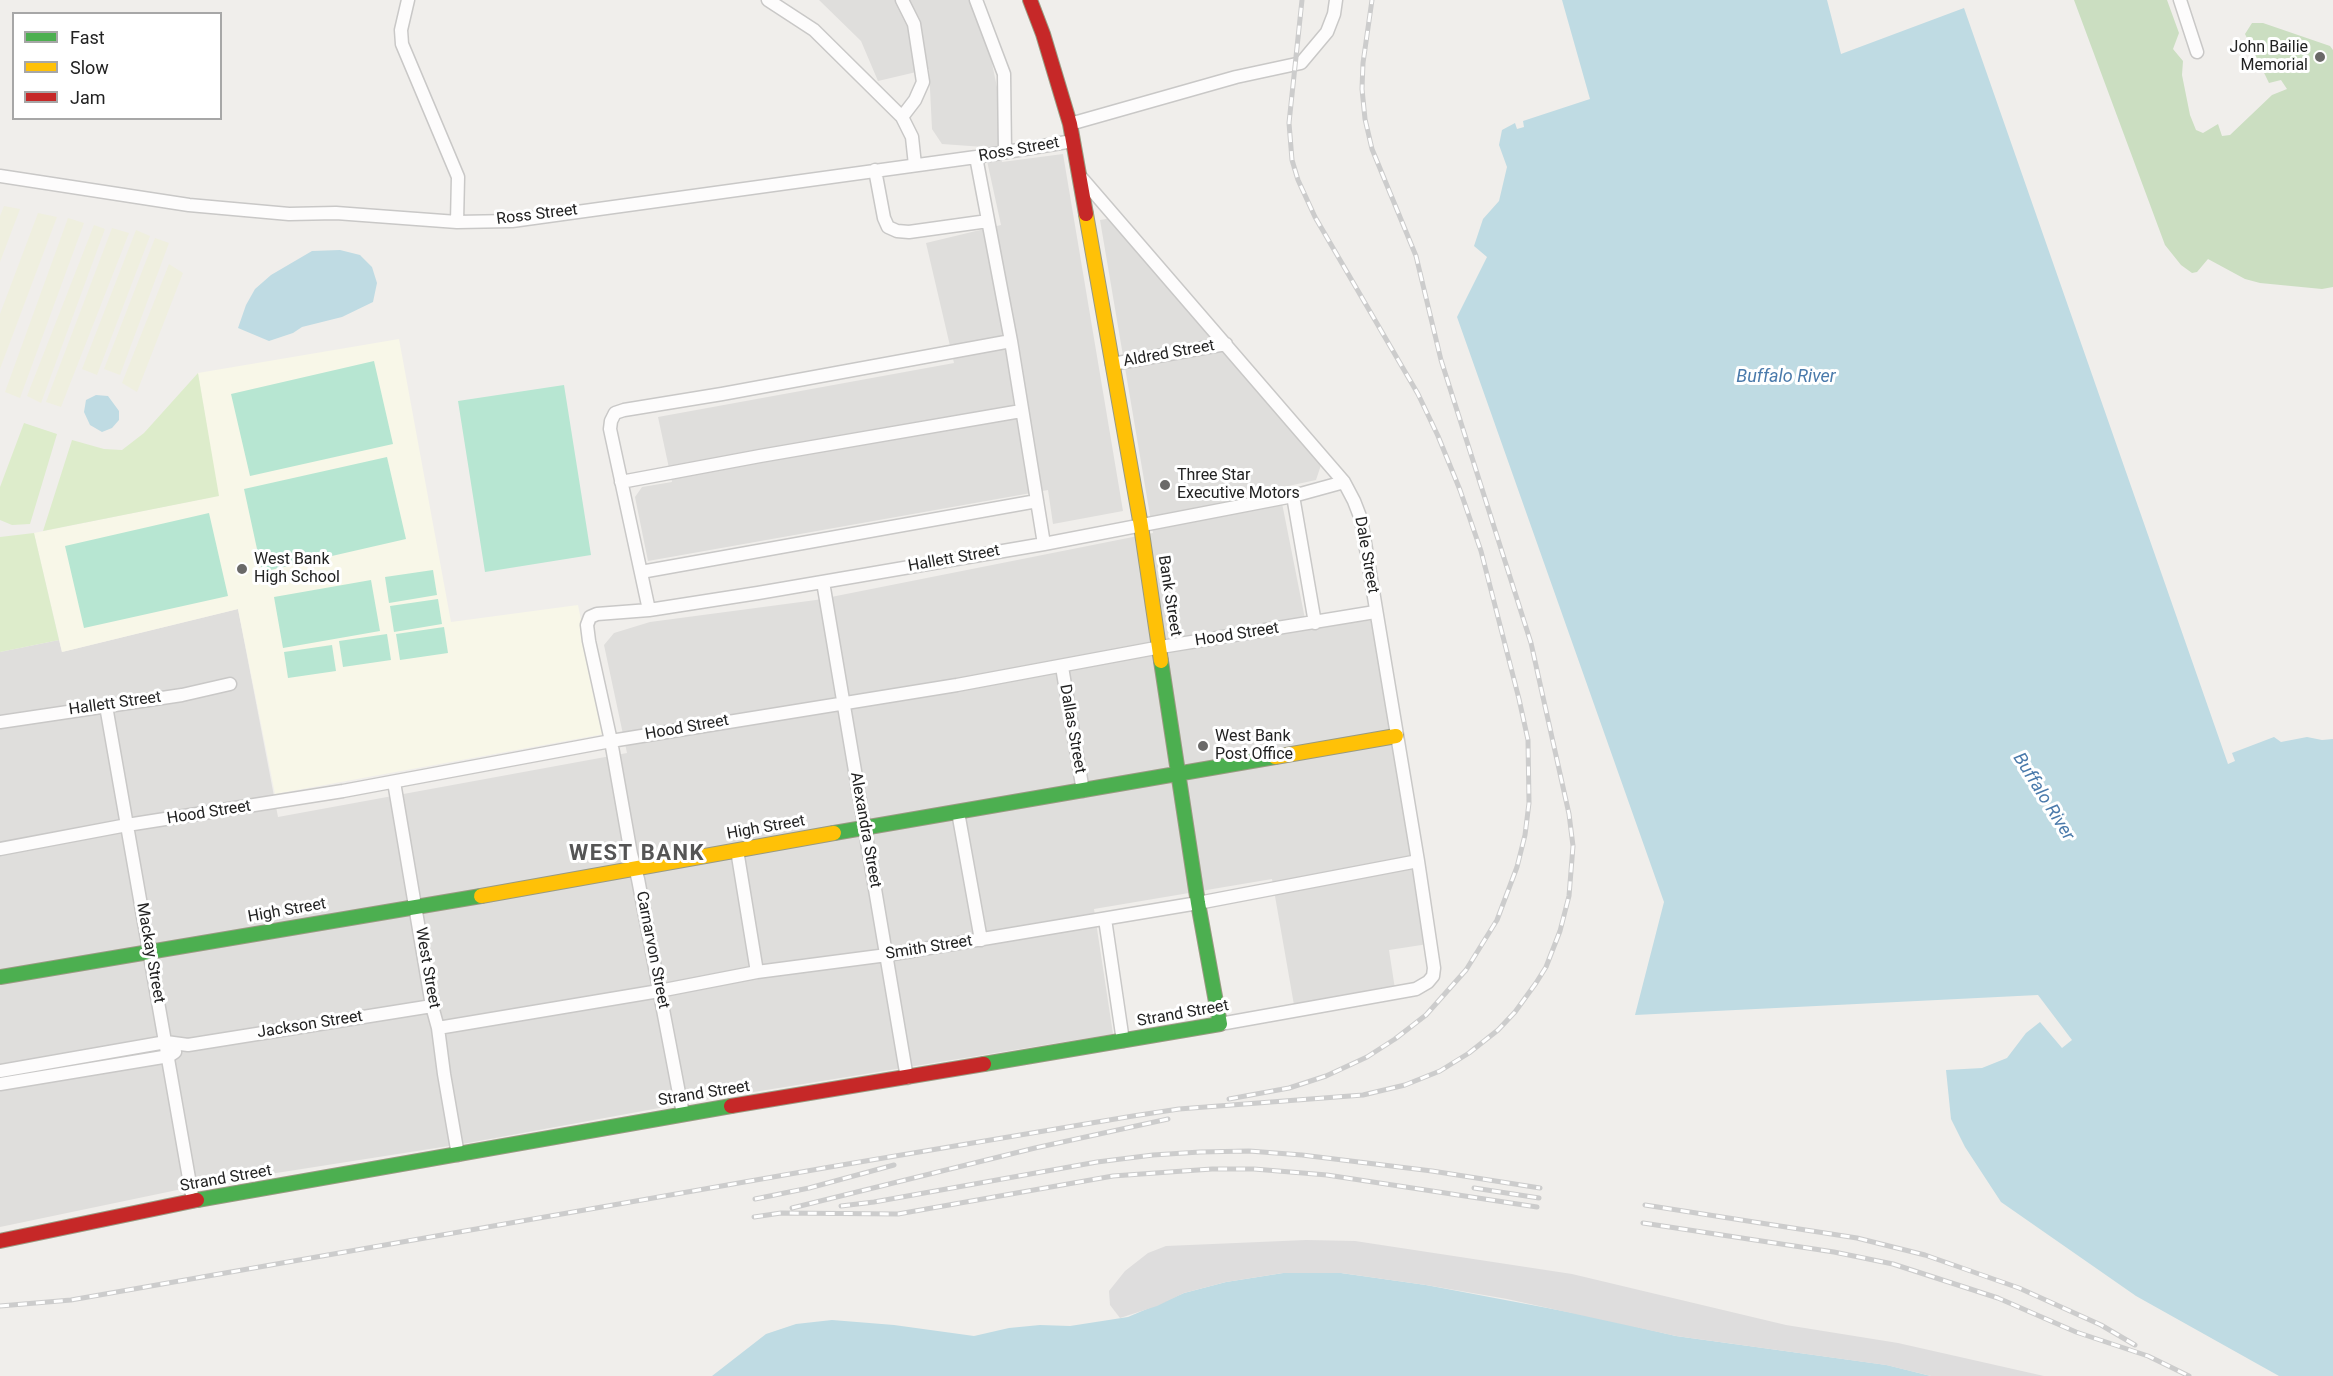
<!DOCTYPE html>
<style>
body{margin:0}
#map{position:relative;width:2333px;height:1376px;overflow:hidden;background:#f0eeeb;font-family:Roboto,sans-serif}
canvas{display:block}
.legend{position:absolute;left:12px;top:12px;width:210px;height:108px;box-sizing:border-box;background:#fff;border:2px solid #a7a7a7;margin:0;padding:8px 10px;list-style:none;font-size:18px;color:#222}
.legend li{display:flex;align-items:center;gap:12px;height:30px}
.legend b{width:30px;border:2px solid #a7a7a7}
</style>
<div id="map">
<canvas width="2333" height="1376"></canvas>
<ul class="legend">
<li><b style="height:8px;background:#4caf50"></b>Fast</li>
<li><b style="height:8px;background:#ffc107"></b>Slow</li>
<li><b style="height:8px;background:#c62828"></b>Jam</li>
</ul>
</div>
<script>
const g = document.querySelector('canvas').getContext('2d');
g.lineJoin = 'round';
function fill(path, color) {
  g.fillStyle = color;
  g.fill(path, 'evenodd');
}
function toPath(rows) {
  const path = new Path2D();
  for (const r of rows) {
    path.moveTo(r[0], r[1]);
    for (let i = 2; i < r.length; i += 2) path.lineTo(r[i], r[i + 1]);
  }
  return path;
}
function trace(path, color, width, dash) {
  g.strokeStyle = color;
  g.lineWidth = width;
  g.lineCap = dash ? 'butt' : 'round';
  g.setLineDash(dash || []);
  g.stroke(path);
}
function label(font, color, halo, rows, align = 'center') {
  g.font = font + ' Roboto,sans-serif';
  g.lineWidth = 6;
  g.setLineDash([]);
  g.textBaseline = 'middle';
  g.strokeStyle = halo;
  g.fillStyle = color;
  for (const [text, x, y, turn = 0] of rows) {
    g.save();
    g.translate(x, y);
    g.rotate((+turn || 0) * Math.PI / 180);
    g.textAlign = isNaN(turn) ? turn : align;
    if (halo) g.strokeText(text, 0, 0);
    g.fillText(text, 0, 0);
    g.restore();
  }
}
fill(toPath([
 [819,0,969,0,989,49,998,92,998,144,1002,162,1063,154,1123,511,1053,524,1048,490,648,561,635,497,642,487,672,482,658,417,954,363,926,243,1001,225,984,147,942,144,932,129,929,69,878,81,861,41],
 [1112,218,1234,358,1321,465,1316,480,1279,488,1307,629,1373,620,1410,848,1428,944,1389,950,1395,989,1294,1005,1272,879,1094,909,1113,1034,692,1102,468,1143,206,1184,0,1227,0,652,59,640,62,652,238,609,278,817,627,753,604,645,614,633,650,622,816,600,1153,533,1100,220]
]), '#dfdedc');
fill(toPath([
 [399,339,451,622,578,605,604,734,275,794,238,609,62,652,34,533,218,496,198,373]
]), '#f8f7e8');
fill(toPath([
 [4,206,20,209,0,262,0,216],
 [38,213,57,217,0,369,0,314],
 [68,218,84,223,20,398,5,392],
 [94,225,105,229,41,403,27,396],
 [112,228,129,233,61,407,46,402],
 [136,230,150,236,97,375,82,369],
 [155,238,169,243,120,375,104,369],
 [169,264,183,273,137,392,122,383]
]), '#efefdf');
fill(toPath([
 [198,373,219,496,43,531,72,440,104,449,122,450,144,433],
 [24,423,57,434,30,524,12,525,0,520,0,487],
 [34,533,59,640,0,652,0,537]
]), '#ddeccb');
fill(toPath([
 [2074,0,2167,0,2179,33,2173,49,2183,61,2182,75,2190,115,2196,130,2203,133,2218,124,2222,136,2230,135,2272,95,2287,89,2281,80,2269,83,2245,34,2252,23,2263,23,2330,46,2333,50,2333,287,2322,289,2260,283,2245,279,2208,259,2197,272,2192,273,2181,265,2165,245]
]), '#cbdec1');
fill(toPath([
 [374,361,393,444,250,476,231,394],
 [564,385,591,555,485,572,458,401],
 [387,457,406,539,262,572,244,489],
 [209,513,228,596,84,628,65,546],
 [433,570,437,595,389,603,385,577],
 [371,580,380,631,283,648,274,597],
 [438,599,442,624,394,632,390,606],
 [444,627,448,653,400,660,396,634],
 [387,634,391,660,343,667,339,641],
 [332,645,336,671,288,678,284,652]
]), '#b7e6d2');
fill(toPath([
 [1562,0,1827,0,1841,54,1964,8,2228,764,2235,761,2232,753,2274,737,2281,742,2307,737,2322,740,2333,739,2333,1376,2279,1376,2136,1296,2001,1202,1965,1147,1951,1119,1946,1070,1982,1068,2007,1058,2026,1033,2040,1022,2062,1048,2072,1040,2038,995,1635,1015,1664,902,1457,317,1487,257,1474,246,1483,219,1499,201,1507,167,1499,145,1502,130,1515,123,1517,129,1524,127,1523,121,1590,99],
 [340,250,360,255,372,267,377,283,373,302,342,317,302,327,293,333,269,341,238,328,246,305,255,289,271,275,312,251],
 [96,395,108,396,119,411,119,420,112,428,102,432,90,425,84,412,86,400],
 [1283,1273,1341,1273,1426,1285,1595,1317,1676,1336,1887,1365,1931,1376,712,1376,766,1334,796,1324,832,1320,894,1325,974,1336,1009,1328,1040,1325,1070,1326,1128,1317,1184,1293,1226,1282]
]), '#bfdbe3');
fill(toPath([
 [1306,1240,1355,1241,1572,1274,1786,1325,1898,1343,2044,1376,1931,1376,1886,1365,1676,1336,1507,1299,1426,1285,1341,1273,1283,1273,1226,1282,1184,1293,1157,1306,1120,1318,1110,1305,1109,1291,1125,1271,1148,1253,1166,1246]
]), '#dedddd');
const street = toPath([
 [408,0,401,30,402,44,458,177,457,222],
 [768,0,814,30,902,117,912,137,915,165],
 [976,0,1004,74,1005,152],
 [2180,0,2197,52],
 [902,117,915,100,923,82,914,24,902,0],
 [1070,124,1236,77,1301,63,1327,32,1334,14,1336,0],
 [976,157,1011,341,1044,544],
 [875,170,884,218,888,227,897,231,909,232,988,221],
 [1079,175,1344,482,1354,501,1361,519,1418,861,1434,968,1433,976,1428,982,1416,989,1220,1024],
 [0,176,189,205,289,214,336,213,457,222,512,221,976,157,1073,141],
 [1112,364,1226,344],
 [621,482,760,456,1021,411],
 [1293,496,1315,623],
 [641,572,1037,501],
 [823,582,907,1078],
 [649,610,610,429,611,421,615,413,624,410,722,394,1011,341],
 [1062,667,1083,791],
 [106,706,193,1201],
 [0,722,182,695,230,684],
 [394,782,432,1006,438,1028,444,1074,458,1155],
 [958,812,981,940],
 [0,849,127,825,343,791,611,741,957,685,1161,647,1375,612],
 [737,850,757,972],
 [1105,919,1123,1041],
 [438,1028,659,991,757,972,887,955,1198,903,1418,861],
 [0,1071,166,1042,188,1045,432,1006],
 [0,1084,169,1056,175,1052],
 [683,1114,638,879,631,854,611,741,589,641,587,625,590,617,597,614,649,610,758,593,1044,544,1293,496,1344,482]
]);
const fast = toPath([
 [834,833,1275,757],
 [0,977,481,896],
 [984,1064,1220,1024,1198,903,1161,661],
 [197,1200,731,1106]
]);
const slow = toPath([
 [1086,214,1141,526,1161,661],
 [1275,757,1396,736],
 [481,896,834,833]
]);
const jam = toPath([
 [1030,0,1043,34,1070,124,1086,214],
 [731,1106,984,1064],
 [0,1241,197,1200]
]);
trace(street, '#c9c8c7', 15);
trace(fast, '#999a82', 16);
trace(slow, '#999a82', 16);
trace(jam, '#999a82', 16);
trace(street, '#fdfcfc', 12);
trace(fast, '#4caf50', 14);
trace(slow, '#ffc107', 14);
trace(jam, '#c62828', 14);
const rail = toPath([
 [1229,1099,1289,1088,1326,1076,1367,1057,1395,1039,1426,1015,1466,970,1497,920,1517,867,1525,835,1529,803,1528,740,1519,699,1481,551,1460,490,1438,436,1418,394,1315,217,1298,180,1292,160,1289,123,1302,0],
 [1474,1188,1539,1198],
 [755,1199,809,1188,894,1165],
 [1645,1205,1857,1238,1925,1255,2019,1288,2101,1325,2135,1345],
 [841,1206,874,1202,1097,1162,1153,1155,1200,1152,1249,1151,1302,1155,1432,1171,1540,1188],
 [792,1208,1035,1148,1168,1119],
 [754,1217,781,1213,898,1214,1113,1176,1212,1169,1254,1169,1327,1175,1537,1207],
 [1643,1223,1834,1252,1893,1264,1998,1298,2076,1332,2148,1356,2189,1376],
 [0,1306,71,1300,830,1167,1133,1116,1179,1109,1363,1095,1405,1085,1440,1071,1469,1053,1498,1030,1515,1012,1536,983,1546,967,1560,931,1569,896,1573,846,1569,814,1531,643,1441,360,1416,256,1372,149,1365,119,1362,89,1363,63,1372,0]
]);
trace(rail, '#ccc', 5);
trace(rail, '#fff', 3, [9]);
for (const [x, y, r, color] of [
 [2320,57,6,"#6a6968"],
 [1165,485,6,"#6a6968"],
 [242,569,6,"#6a6968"],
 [1203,746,6,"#6a6968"]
]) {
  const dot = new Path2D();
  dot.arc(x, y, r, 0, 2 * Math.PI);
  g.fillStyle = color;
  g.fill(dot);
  trace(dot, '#fff', 2);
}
label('16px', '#222', '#fff', [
 ["John Bailie",2308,48,"right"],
 ["Memorial",2308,66,"right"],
 ["Three Star",1177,476],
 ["Executive Motors",1177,494],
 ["West Bank",254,560],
 ["High School",254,578],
 ["West Bank",1215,737],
 ["Post Office",1215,755]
], 'left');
label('16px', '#222', '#fff', [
 ["Ross Street",1019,150,-10],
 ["Ross Street",537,215,-7],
 ["Aldred Street",1169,354,-10],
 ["Dale Street",1366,555,80],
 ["Hallett Street",954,559,-10],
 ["Bank Street",1169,596,81],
 ["Hood Street",1237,635,-9],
 ["Hallett Street",115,704,-8],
 ["Hood Street",687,728,-10],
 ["Dallas Street",1072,729,80],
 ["Hood Street",209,813,-9],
 ["High Street",766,828,-10],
 ["Alexandra Street",865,830,80],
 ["High Street",287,911,-10],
 ["Smith Street",929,948,-9],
 ["Carnarvon Street",652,950,79],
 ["Mackay Street",150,953,80],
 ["West Street",427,968,80],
 ["Strand Street",1183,1014,-10],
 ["Jackson Street",310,1025,-9],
 ["Strand Street",704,1094,-9],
 ["Strand Street",226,1179,-10]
]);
label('italic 18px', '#4a7aab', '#fff', [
 ["Buffalo River",1786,377],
 ["Buffalo River",2043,797,58]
]);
g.letterSpacing = '1.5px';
label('bold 22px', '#555', '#fff', [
 ["WEST BANK",637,854]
]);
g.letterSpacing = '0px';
</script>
